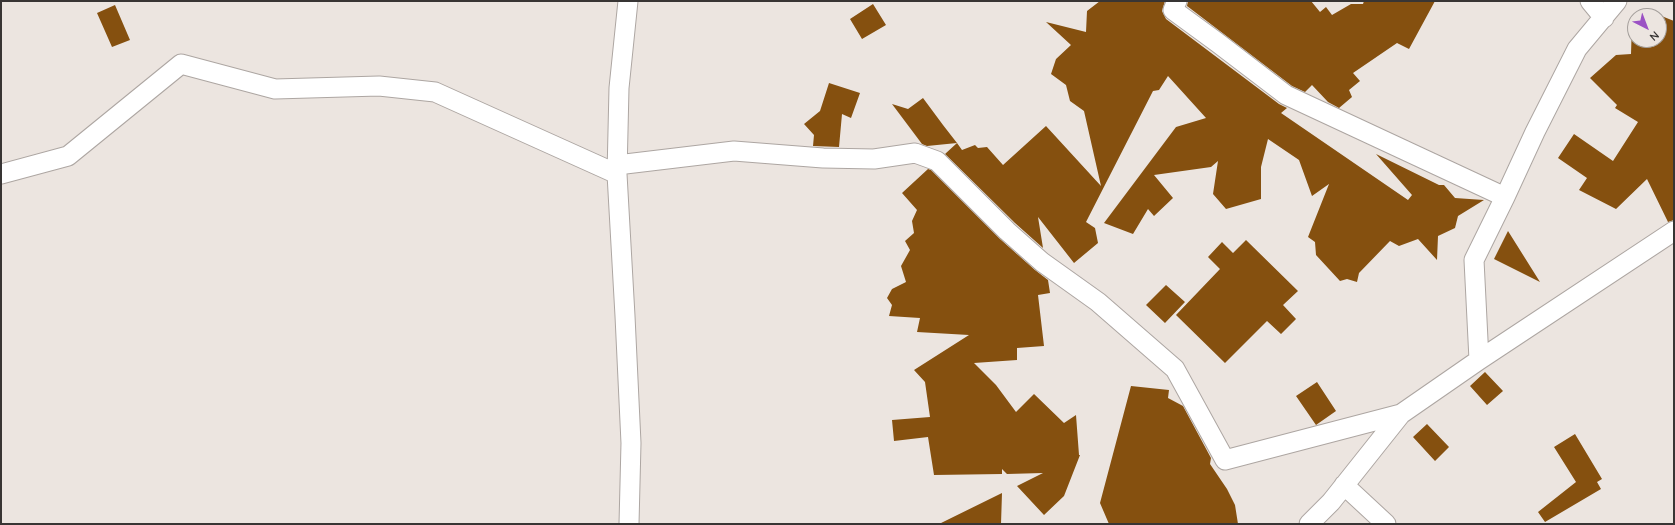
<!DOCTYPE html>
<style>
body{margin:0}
#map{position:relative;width:1675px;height:525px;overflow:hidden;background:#ece5e0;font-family:Quicksand,sans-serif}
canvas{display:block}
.frame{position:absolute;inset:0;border:2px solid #383534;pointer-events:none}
.north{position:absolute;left:1627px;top:8px;width:40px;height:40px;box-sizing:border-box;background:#ece5e0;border:1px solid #a49f9b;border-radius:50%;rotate:138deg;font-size:11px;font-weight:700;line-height:16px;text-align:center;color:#383534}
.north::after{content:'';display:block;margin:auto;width:14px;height:18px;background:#9b51c4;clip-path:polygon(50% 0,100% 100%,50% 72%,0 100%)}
</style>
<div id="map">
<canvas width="1675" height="525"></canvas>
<div class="frame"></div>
<div class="north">N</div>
</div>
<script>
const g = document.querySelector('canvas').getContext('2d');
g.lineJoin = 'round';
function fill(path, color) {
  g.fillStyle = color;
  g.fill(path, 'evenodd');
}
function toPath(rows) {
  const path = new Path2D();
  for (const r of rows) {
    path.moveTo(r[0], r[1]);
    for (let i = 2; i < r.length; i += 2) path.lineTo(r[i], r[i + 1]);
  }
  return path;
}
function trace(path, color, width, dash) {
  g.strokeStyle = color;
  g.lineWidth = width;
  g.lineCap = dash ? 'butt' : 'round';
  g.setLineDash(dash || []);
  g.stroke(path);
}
fill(toPath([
 [1100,1,1165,1,1162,11,1166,19,1279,104,1287,108,1281,113,1408,200,1412,195,1376,154,1439,185,1444,185,1455,198,1484,200,1458,216,1455,228,1438,236,1437,260,1418,239,1399,246,1390,241,1359,273,1357,282,1347,279,1340,281,1316,255,1315,242,1308,237,1329,184,1312,196,1299,160,1268,139,1261,167,1261,199,1226,209,1213,194,1218,161,1211,167,1154,175,1173,198,1154,216,1148,209,1133,234,1104,223,1176,127,1206,118,1168,76,1159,90,1153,91,1086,222,1095,228,1098,243,1074,263,1038,217,1043,248,1015,223,945,154,957,143,962,150,975,145,978,148,987,147,1003,165,1046,126,1101,186,1084,111,1070,101,1066,85,1051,74,1056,59,1071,45,1046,22,1086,32,1087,11],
 [1188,1,1311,1,1320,12,1326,7,1332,15,1351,4,1363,4,1364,1,1435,1,1409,49,1397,43,1353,73,1360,81,1349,90,1352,97,1339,108,1328,102,1312,85,1305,92,1292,86,1187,6],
 [873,4,886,25,862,39,850,19],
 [115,5,130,40,112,47,97,13],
 [1649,11,1674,21,1674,220,1668,222,1647,179,1616,209,1579,190,1587,178,1558,158,1574,134,1613,161,1638,122,1615,108,1617,105,1590,78,1616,55,1631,54,1632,22,1635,22,1635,40,1659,40,1659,16,1648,16],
 [829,83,860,93,851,118,842,114,839,147,813,146,814,135,804,124,820,111],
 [923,98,943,125,957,143,927,146,922,144,892,104,908,109],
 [928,169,931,170,1000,239,1035,270,1048,280,1050,293,1038,295,1044,346,1017,348,1017,360,974,363,996,385,1016,412,1034,394,1064,423,1076,415,1079,455,1080,455,1064,496,1044,515,1017,486,1043,473,1007,474,1002,469,1002,474,934,475,928,437,894,441,892,420,930,417,925,382,914,370,969,335,917,332,920,318,889,316,892,305,887,298,892,289,906,282,901,266,910,250,905,241,914,233,912,221,917,210,902,193],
 [1508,231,1540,282,1494,259],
 [1246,240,1298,291,1283,305,1296,319,1281,334,1267,321,1225,363,1176,315,1220,269,1208,257,1222,242,1233,253],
 [1166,285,1185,302,1165,323,1146,305],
 [1485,372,1503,391,1487,405,1470,386],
 [1317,382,1336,411,1316,425,1296,396],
 [1131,386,1169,390,1168,398,1183,406,1211,458,1210,464,1227,489,1235,505,1238,524,1109,524,1100,503],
 [1427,424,1449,447,1435,461,1413,437],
 [1575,434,1602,479,1597,482,1601,489,1545,522,1538,512,1576,482,1554,447],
 [1002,493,1001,524,939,524]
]), '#85500f');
const minor = toPath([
 [628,1,619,88,617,174,625,316,631,443,629,524],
 [1177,1,1173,10,1218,43,1286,95,1505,197],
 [1590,1,1604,18],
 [617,165,734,151,823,158,874,159,915,153,937,161,1007,231,1042,262,1098,302,1175,369,1225,460,1401,414],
 [1,174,68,156,181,64,275,89,379,86,435,92,617,174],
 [1479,360,1474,260,1505,197,1535,132,1577,49,1617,1],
 [1344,485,1386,524],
 [1309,524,1331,502,1401,414,1479,360,1674,231]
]);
trace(minor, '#ada6a2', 21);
trace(minor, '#fff', 19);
</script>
